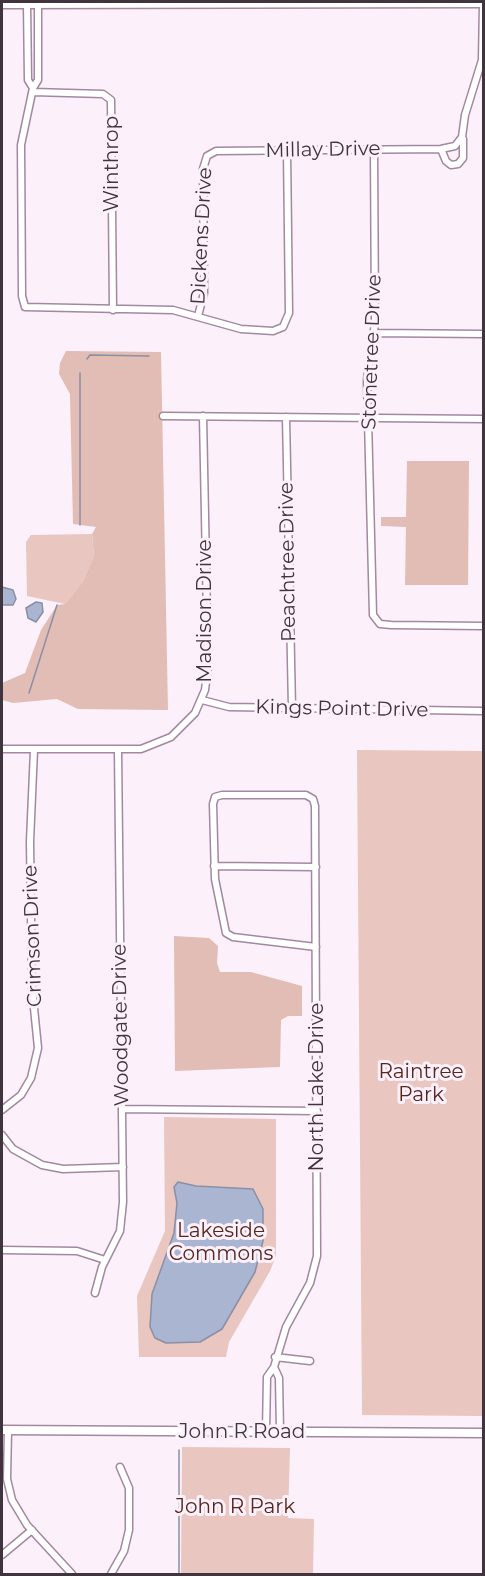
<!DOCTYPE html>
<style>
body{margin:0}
#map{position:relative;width:485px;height:1576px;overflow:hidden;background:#fcf0fa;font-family:Montserrat,sans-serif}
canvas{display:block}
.frame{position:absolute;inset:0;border:3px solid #40353f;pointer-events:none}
</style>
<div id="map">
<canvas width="485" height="1576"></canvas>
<div class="frame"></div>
</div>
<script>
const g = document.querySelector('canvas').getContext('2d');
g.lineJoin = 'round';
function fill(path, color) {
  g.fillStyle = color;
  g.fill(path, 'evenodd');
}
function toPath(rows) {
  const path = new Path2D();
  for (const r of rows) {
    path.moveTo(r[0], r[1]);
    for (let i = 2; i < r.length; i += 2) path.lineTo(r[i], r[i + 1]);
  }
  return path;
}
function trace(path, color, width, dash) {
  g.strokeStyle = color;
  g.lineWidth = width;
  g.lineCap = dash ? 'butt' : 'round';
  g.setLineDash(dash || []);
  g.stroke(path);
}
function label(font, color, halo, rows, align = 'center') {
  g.font = font + ' Montserrat,sans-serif';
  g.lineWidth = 6;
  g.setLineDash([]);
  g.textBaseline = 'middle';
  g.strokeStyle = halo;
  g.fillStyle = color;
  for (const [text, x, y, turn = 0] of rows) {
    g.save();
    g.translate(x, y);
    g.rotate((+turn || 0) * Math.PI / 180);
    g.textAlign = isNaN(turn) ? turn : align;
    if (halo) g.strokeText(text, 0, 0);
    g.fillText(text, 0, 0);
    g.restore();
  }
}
fill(toPath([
 [92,534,94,556,83,581,65,604,27,596,26,542,31,535],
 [357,750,483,751,483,1416,362,1415],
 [164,1117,276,1119,276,1256,270,1271,229,1342,226,1357,139,1357,137,1296,165,1231],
 [182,1447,290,1448,288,1518,314,1519,313,1574,181,1574]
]), '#e9c6bf');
fill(toPath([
 [66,351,161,352,168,710,78,709,57,699,13,703,2,700,2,683,25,673,41,630,57,605,65,604,83,581,94,556,92,534,96,527,73,524,70,394,59,374,60,363],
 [407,461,469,461,468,585,405,585,406,527,381,526,381,517,406,517],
 [174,936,209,938,218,946,217,963,220,972,251,972,302,986,302,1016,288,1016,281,1020,280,1067,175,1071]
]), '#e1bdb5');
const water = toPath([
 [2,587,13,590,16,599,13,605,2,605,2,587],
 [36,602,42,603,43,612,36,622,28,618,26,608,36,602],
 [178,1182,196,1186,253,1189,263,1209,263,1241,255,1272,222,1329,200,1342,166,1343,155,1338,150,1327,152,1294,174,1233,177,1203,174,1187,178,1182]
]);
fill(water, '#aab5d2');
trace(water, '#8a8fa6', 1.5);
trace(toPath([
 [87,359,90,355,149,356],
 [80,525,80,373],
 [29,693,57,605],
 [179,1574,179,1450]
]), '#8a8fa6', 1.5);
const street = toPath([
 [27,4,28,80,33,88],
 [38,4,38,80,33,88,21,145,22,296,25,307,173,310,241,329,273,331,283,327,289,313,287,151],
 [33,92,103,94,111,100,113,310],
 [374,149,375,323,367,380,373,615,380,624,391,625,484,626],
 [441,149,446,161,451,165,458,164,463,158,463,139],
 [198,316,204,293,203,169,207,156,216,151,441,149,455,146,462,137,465,115,482,60,483,3],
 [374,333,484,334],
 [163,416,484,419],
 [286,417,292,708],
 [202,700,229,707,484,711],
 [2,749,141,749,171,737,195,713,205,690,208,666,203,416],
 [214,866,316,867],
 [122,1109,317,1111],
 [2,1110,21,1095,31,1078,38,1048,32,988,30,841,34,750],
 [2,1135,13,1149,42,1165,63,1169,123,1167],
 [2,1250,77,1251,105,1260],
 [95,1293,102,1267,120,1231,123,1202,118,750],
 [275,1357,310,1361],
 [274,1367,279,1378,280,1432],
 [8,1430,7,1479,12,1500,27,1525,72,1574],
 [266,1432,267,1377,274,1367,286,1327,310,1283,317,1256,315,806,313,799,306,795,222,795,215,797,213,804,215,879,226,933,233,937,316,947],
 [2,1555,32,1530],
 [111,1574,124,1551,129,1530,129,1488,120,1467]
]);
const secondary = toPath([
 [2,4,484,3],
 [2,1430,484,1433]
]);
trace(street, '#a388a0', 9);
trace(secondary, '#a388a0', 11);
trace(street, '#fff', 6);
trace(secondary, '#fff', 8);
label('20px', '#40353f', '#fcf0fa', [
 ["Millay Drive",323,150,-1],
 ["Winthrop",112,164,-90],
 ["Dickens Drive",202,236,-87],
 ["Stonetree Drive",372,352,-88],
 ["Peachtree Drive",288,562,-91],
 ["Madison Drive",205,611,-90],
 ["Kings Point Drive",342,709,1],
 ["Crimson Drive",33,936,-92],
 ["Woodgate Drive",121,1025,-91],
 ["North Lake Drive",317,1087,-90],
 ["John R Road",242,1432]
]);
label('20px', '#56261d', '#fcf0fa', [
 ["Raintree",421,1072],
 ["Park",421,1095],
 ["Lakeside",221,1231],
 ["Commons",221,1254],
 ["John R Park",235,1507]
]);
</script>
